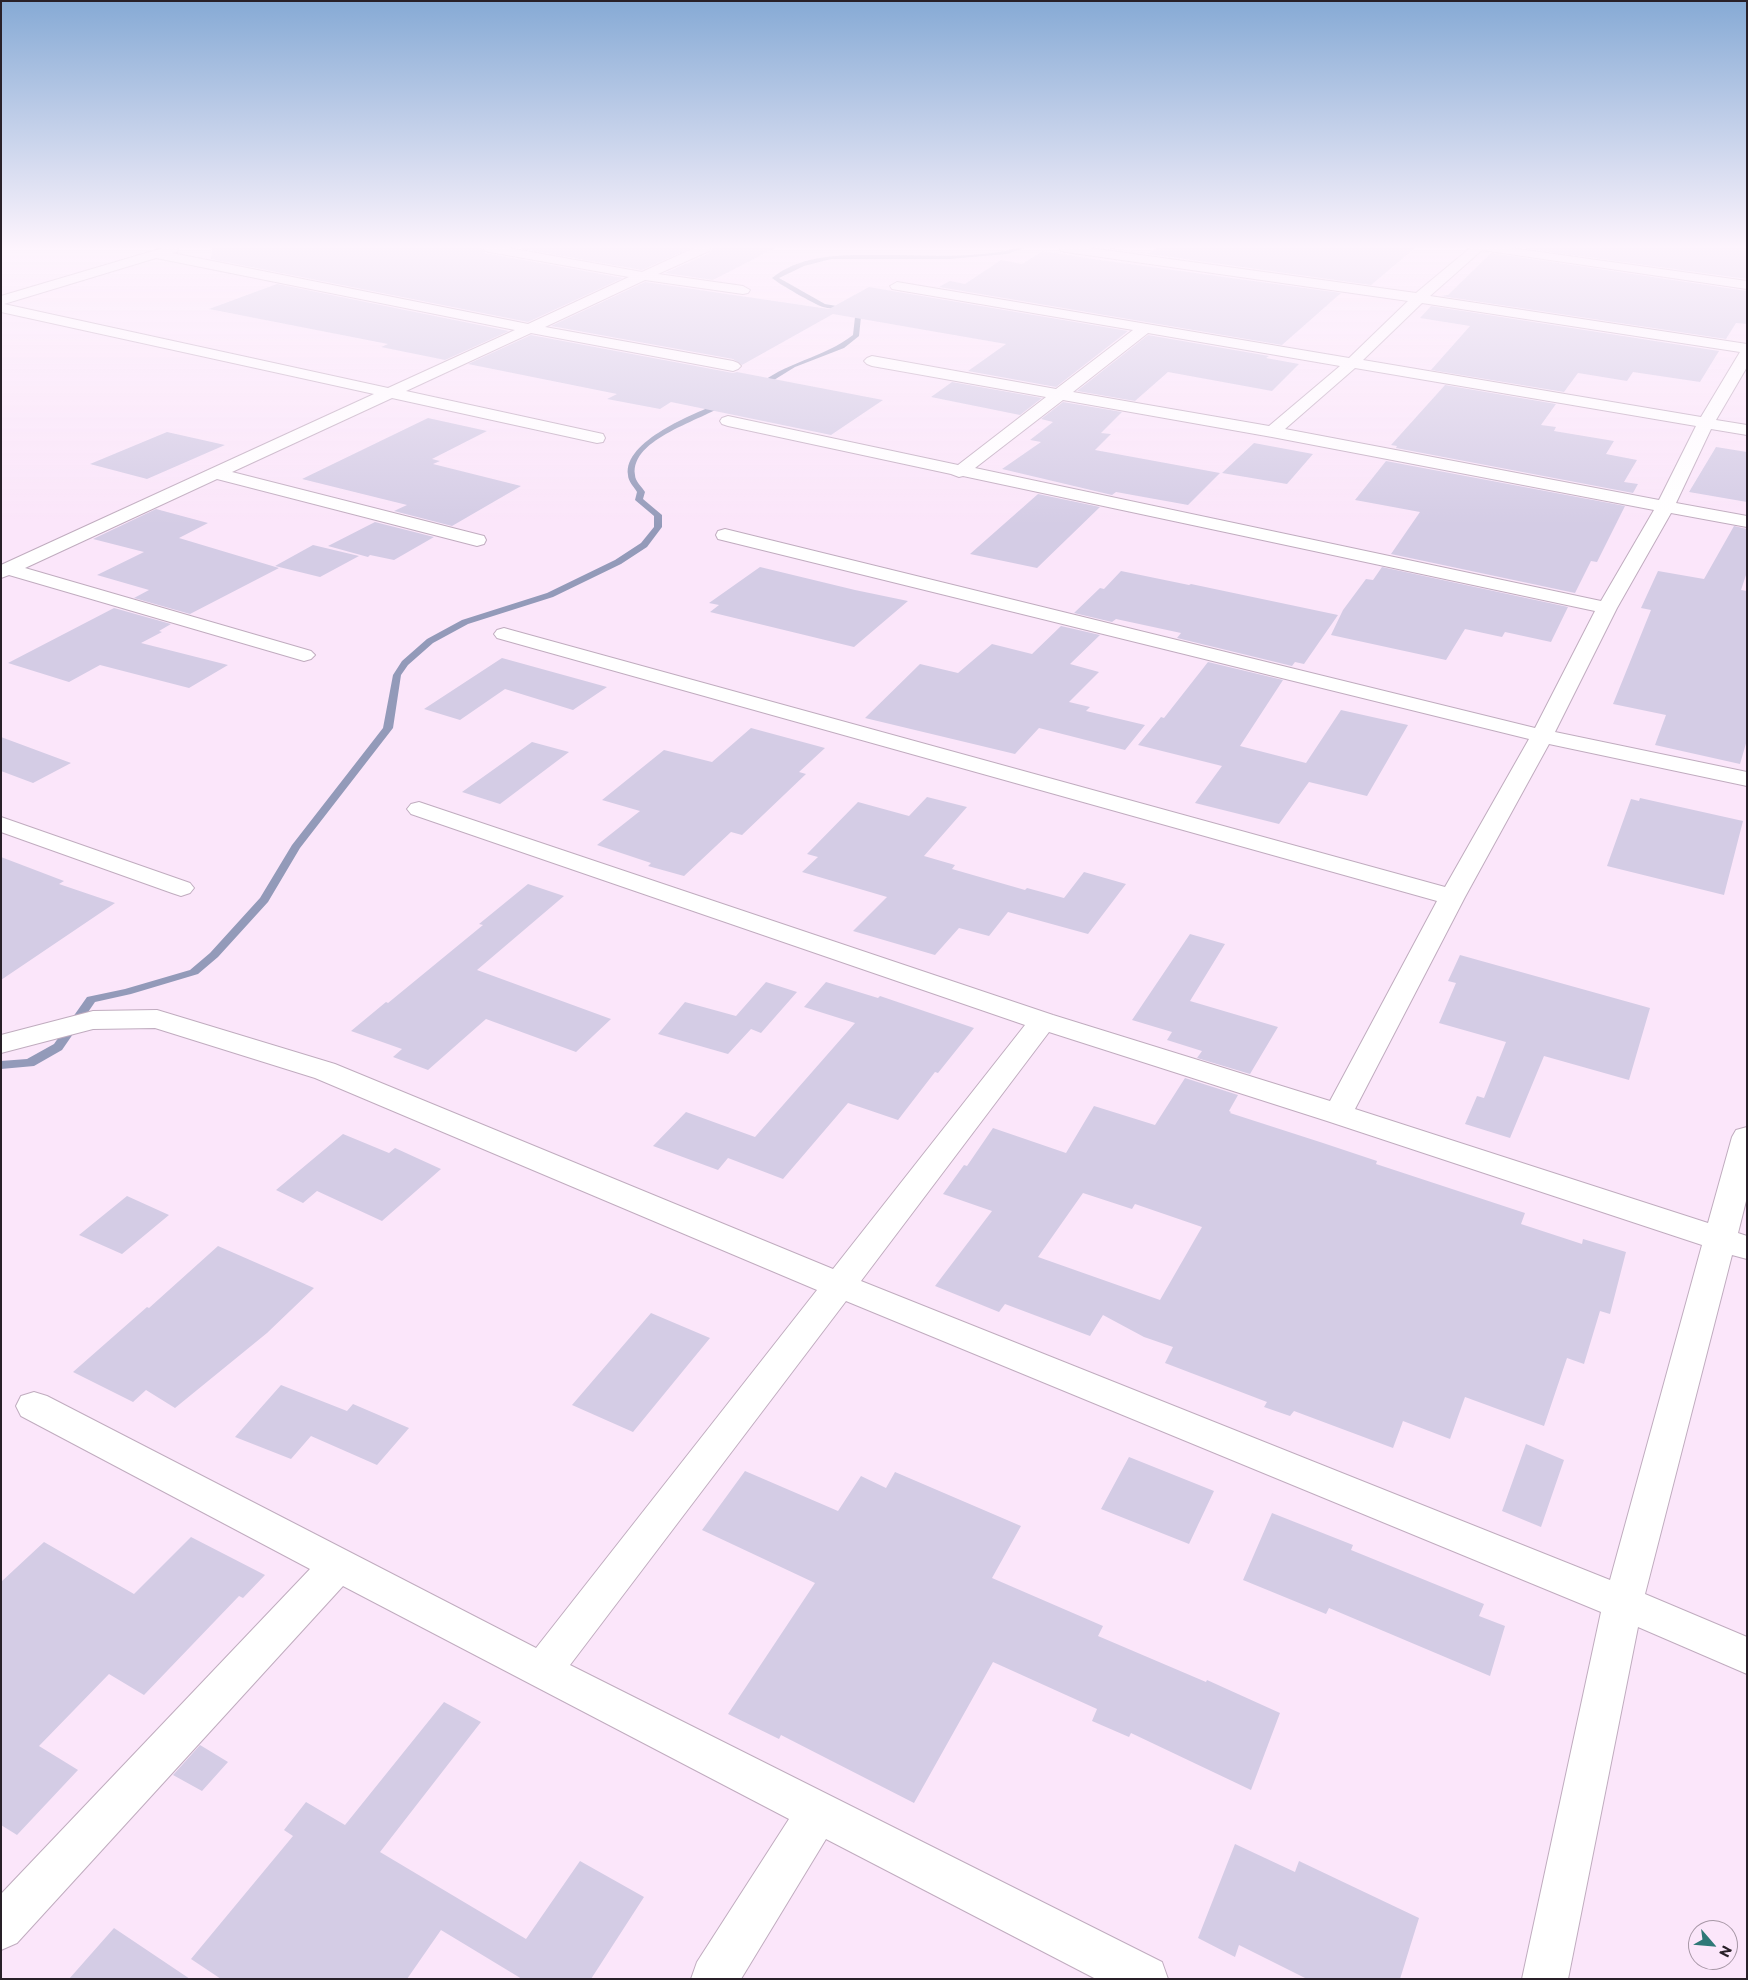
<!DOCTYPE html>
<html>
<head>
<meta charset="utf-8">
<style>
	body { margin:0 }
	#map { position:relative; width:1748px; height:1980px; overflow:hidden; background:#fbe6fa; font-family:Commissioner,sans-serif }
	canvas { display:block }
	.frame { position:absolute; inset:0; border:2px solid #282028; pointer-events:none }
	.north { position:absolute; left:1688px; top:1920px; width:50px; height:50px; box-sizing:border-box; background:#fbe6fa; border:1px solid #a797a6; border-radius:50%; rotate:117deg; font-size:14px; font-weight:700; line-height:20px; text-align:center; color:#282028 }
	.north::after { content:''; display:block; margin:auto; width:18px; height:22px; background:#2e7877; clip-path:polygon(50% 0,100% 100%,50% 72%,0 100%) }
</style>
</head>
<body>
<div id="map">
<canvas width="1748" height="1980"></canvas>
<div class="frame"></div>
<div class="north">N</div>
</div>
<script>
const ctx = document.querySelector('canvas').getContext('2d');
ctx.lineJoin = 'round';
function paint(path, color) { ctx.fillStyle = color; ctx.fill(path, 'evenodd'); }
function strokePath(path, color, width, dash) { ctx.strokeStyle = color; ctx.lineWidth = width; ctx.lineCap = dash ? 'butt' : 'round'; ctx.setLineDash(dash || []); ctx.stroke(path); }
const stream = new Path2D(`
	M1017,248H1024L1007,254L949,259H831L804,266L779,278L825,304L854,309L861,317L859,336L844,348L795,367L761,388L756,387C784,362 824,358 853,335L855,317C847,308 835,310 823,307C814,304 779,284 772,278C803,253 845,255 883,255C924,255 977,259 1017,248Z
	M720,403L725,404C704,420 630,438 635,475C635,481 642,487 645,492L643,499L662,515V527L647,547L621,564L553,597L468,624L433,643L408,665L401,675L393,728L300,848L268,902L218,957L198,974L131,994L95,1002L62,1050L34,1066L1,1069V1061L27,1059L54,1044L87,997L125,989L190,970L210,953L260,898L292,845L383,728L393,675L402,661L427,639L462,620L547,593L615,560L641,543L654,527V516L635,500L637,492C634,487 628,481 628,475C623,441 695,413 720,403Z`);
const building = new Path2D(`
	M212,248H482L485,253L623,278L528,322L211,259Z
	M517,248H691L642,270Z
	M1107,248L1149,253L1156,248H1415L1371,285Z
	M1521,248H1747V279Z
	M712,249V248H775L713,280L665,273L710,253Z
	M1043,251L1093,259L1341,293L1282,345L939,287L950,281L965,284L1001,260L1022,264Z
	M1491,253L1747,291V324L1736,323L1726,339L1441,296L1448,295Z
	M645,282L829,309L869,287L1128,331L1056,387L968,371L1006,344L833,314L742,365L733,359L551,326Z
	M277,284L509,331L445,360L381,347L388,344L209,309Z
	M1431,306L1719,351L1700,382L1633,372L1627,381L1578,373L1564,392L1431,370L1470,326L1420,318Z
	M531,335L733,373L737,372L883,400L831,435L671,402L660,409L607,399L617,394L468,364Z
	M1148,335L1269,356L1266,358L1299,364L1272,391L1168,372L1135,401L1077,391Z
	M952,382L1042,398L1020,415L931,397Z
	M1445,385L1556,404L1541,425L1556,427L1554,431L1614,441L1606,454L1637,460L1624,482L1638,484L1633,493L1396,448L1397,446L1391,445Z
	M1063,402L1122,412L1101,433L1111,434L1095,450L1220,473L1188,505L1116,492L1112,495L1002,469L1041,442L1030,440L1053,422L1041,419Z
	M428,418L487,431L432,459L440,461L433,464L521,486L452,526L394,511L407,505L302,479Z
	M167,432L225,445L147,479L90,464Z
	M1254,443L1313,454L1287,484L1222,473Z
	M1716,447L1747,452V502L1689,492Z
	M1386,461L1625,506L1597,562L1591,561L1575,593L1391,554L1420,512L1355,500Z
	M1038,494L1100,507L1037,568L970,554Z
	M156,509L208,523L179,538L279,568L190,614L134,598L149,590L97,575L144,552L93,539Z
	M375,522L434,537L394,560L370,555L368,557L328,546Z
	M1734,526L1747,529V572L1741,590L1747,591V740L1740,764L1655,745L1666,715L1613,704L1651,610L1641,608L1658,571L1704,579Z
	M313,545L359,556L320,577L275,566Z
	M760,567L855,590L908,601L854,647L710,612L719,605L709,603Z
	M1382,567L1568,607L1551,642L1505,632L1502,637L1465,629L1446,660L1331,635L1343,610L1366,579L1373,580Z
	M1121,571L1189,585L1191,584L1338,615L1304,664L1295,662L1292,666L1177,638L1181,633L1116,619L1112,622L1074,613L1100,588L1104,589Z
	M114,608L171,624L159,631L162,632L141,643L228,665L189,688L100,665L69,682L8,663Z
	M1061,626L1100,635L1070,664L1099,672L1069,702L1090,707L1086,711L1145,725L1125,750L1039,728L1015,754L865,718L920,664L958,673L992,644L1032,654Z
	M502,658L607,687L573,710L505,689L460,720L424,709Z
	M1208,662L1283,680L1240,746L1306,763L1341,710L1408,725L1367,796L1309,782L1279,824L1195,803L1222,766L1138,745L1161,717L1164,718Z
	M751,728L825,748L799,772L806,774L742,835L731,832L684,876L648,866L651,863L597,845L640,811L602,800L664,750L712,762Z
	M1,737L71,763L33,783L1,771Z
	M532,742L569,752L500,804L462,792Z
	M927,797L967,807L924,856L955,865L952,869L1025,890L1027,888L1064,898L1084,872L1126,884L1088,934L1008,912L989,936L959,928L935,955L853,931L887,897L802,872L818,857L807,854L858,802L909,816Z
	M1640,798L1743,821L1724,895L1607,866L1631,799L1639,801Z
	M1,857L64,881L59,884L115,903L1,980Z
	M528,884L564,896L477,970L611,1019L576,1052L486,1019L428,1070L393,1057L402,1049L351,1031L386,1002L388,1003L483,925L479,924Z
	M1190,934L1225,944L1190,1001L1278,1027L1250,1074L1197,1058L1202,1051L1167,1040L1172,1032L1132,1020Z
	M1460,955L1650,1008L1629,1080L1544,1056L1510,1138L1465,1124L1477,1096L1484,1098L1506,1042L1439,1023L1456,983L1448,981Z
	M766,982L797,992L761,1033L751,1029L728,1054L658,1034L685,1002L736,1016Z
	M826,982L878,998L880,996L974,1028L938,1073L935,1072L898,1120L848,1103L783,1179L728,1158L718,1170L653,1146L686,1112L755,1137L855,1023L804,1007Z
	M1185,1078L1238,1095L1229,1111L1231,1112L1230,1113L1323,1143L1377,1161L1376,1164L1525,1213L1521,1224L1582,1244L1583,1239L1626,1252L1610,1314L1600,1311L1584,1364L1567,1358L1544,1426L1465,1397L1450,1439L1403,1421L1393,1448L1294,1411L1290,1416L1264,1407L1267,1402L1165,1363L1173,1347L1144,1337L1103,1315L1090,1336L1005,1304L999,1312L935,1286L992,1211L943,1194L964,1165L967,1166L993,1128L1066,1153L1094,1106L1155,1125ZM1083,1193L1132,1209L1135,1204L1202,1227L1160,1300L1038,1257Z
	M343,1134L389,1153L395,1148L441,1169L382,1221L317,1191L303,1203L276,1190Z
	M127,1196L169,1215L122,1254L79,1235Z
	M218,1246L314,1288L267,1333L175,1408L146,1390L133,1402L73,1372L147,1307L149,1308Z
	M651,1313L710,1338L633,1432L572,1405Z
	M281,1385L347,1411L353,1404L409,1428L377,1465L311,1436L291,1459L235,1437Z
	M1526,1444L1564,1460L1541,1527L1502,1511Z
	M1129,1457L1214,1491L1189,1544L1101,1509Z
	M745,1471L838,1511L861,1476L886,1488L895,1472L1021,1526L992,1578L1103,1626L1098,1636L1206,1682L1207,1680L1280,1713L1251,1790L1131,1733L1129,1737L1092,1721L1097,1709L993,1662L914,1803L781,1735L779,1739L728,1714L815,1583L702,1530Z
	M1272,1513L1353,1545L1351,1550L1484,1604L1479,1616L1505,1626L1490,1676L1329,1608L1326,1614L1243,1580Z
	M191,1537L265,1575L243,1598L239,1596L144,1695L109,1674L39,1746L78,1770L17,1835L1,1825V1582L44,1542L134,1594Z
	M444,1702L481,1722L380,1852L526,1939L580,1861L644,1897L591,1979H522L441,1930L407,1979H221L191,1959L293,1836L284,1830L306,1802L345,1825Z
	M200,1745L228,1762L202,1791L173,1775Z
	M1235,1844L1295,1872L1299,1861L1419,1918L1400,1979H1307L1239,1945L1235,1957L1198,1938Z
	M114,1928L190,1979H69Z`);
const minor = new Path2D(`
	M163,248H178L177,252L172,253L528,324L629,277L490,252L485,251L484,248H509L642,272L694,248H710L709,251L658,274L743,286L750,290L748,293L743,294L645,280L545,327L733,361L738,363L741,366L738,369L733,371L531,333L406,391L603,434L605,438L603,442L597,443L392,398L232,472L484,536L486,540L484,544L477,546L217,479L25,568L311,651L315,655L311,659L304,661L9,575L1,578V565L374,394L1,312V296ZM156,258L515,330L388,388L4,304Z
	M1060,248H1090L1416,293L1470,248H1511L1747,281V289L1482,250L1430,296L1747,344V367L1716,420L1747,425V435L1711,429L1676,503L1747,516V527L1671,513L1617,608L1555,732L1747,772V786L1549,744L1465,897L1355,1109L1708,1223L1732,1137L1736,1130L1747,1127V1197L1738,1233L1747,1236V1259L1732,1255L1645,1594L1747,1637V1674L1638,1627L1568,1979H1522L1601,1612L846,1301L570,1665L1162,1962L1168,1979H1096L826,1839L741,1979H691L697,1962L789,1819L343,1586L17,1943L1,1950V1894L310,1569L21,1416L16,1406L21,1396L34,1392L47,1396L536,1648L817,1290L315,1078L155,1028L93,1029L1,1053V1035L93,1011L157,1010L167,1013L335,1064L833,1269L1025,1025L411,814L407,809L411,804L419,802L1053,1015L1330,1101L1437,901L497,638L494,634L497,630L504,628L511,630L1445,887L1529,739L718,539L716,535L718,531L725,529L1535,728L1595,611L963,476L959,477L951,474L728,426L722,424L720,421L722,418L728,416L958,465L1046,397L872,366L867,364L864,361L867,358L872,356L1056,389L1133,330L892,289L890,286L897,282L1349,358L1408,301L1066,252L1061,251ZM1422,303L1740,352L1701,417L1363,360ZM1148,333L1340,366L1269,426L1073,392ZM1355,368L1696,426L1659,500L1285,429ZM1063,400L1272,437L1654,510L1601,601L975,468ZM1049,1032L1327,1121L1702,1245L1610,1580L861,1281Z
	M1,817L190,883L194,888L190,893L181,896L172,893L1,832Z`);
paint(stream, '#939ab9');
paint(building, '#d4cce5');
strokePath(minor, '#c0acbf', 2);
paint(minor, '#fff');
const sky = ctx.createLinearGradient(0, 0, 0, 525);
sky.addColorStop(0, '#86aad5');
sky.addColorStop(0.47, '#fdf4fd');
sky.addColorStop(1, '#fdf4fd00');
ctx.fillStyle = sky;
ctx.fillRect(0, 0, 1748, 525);
</script>
</body>
</html>
